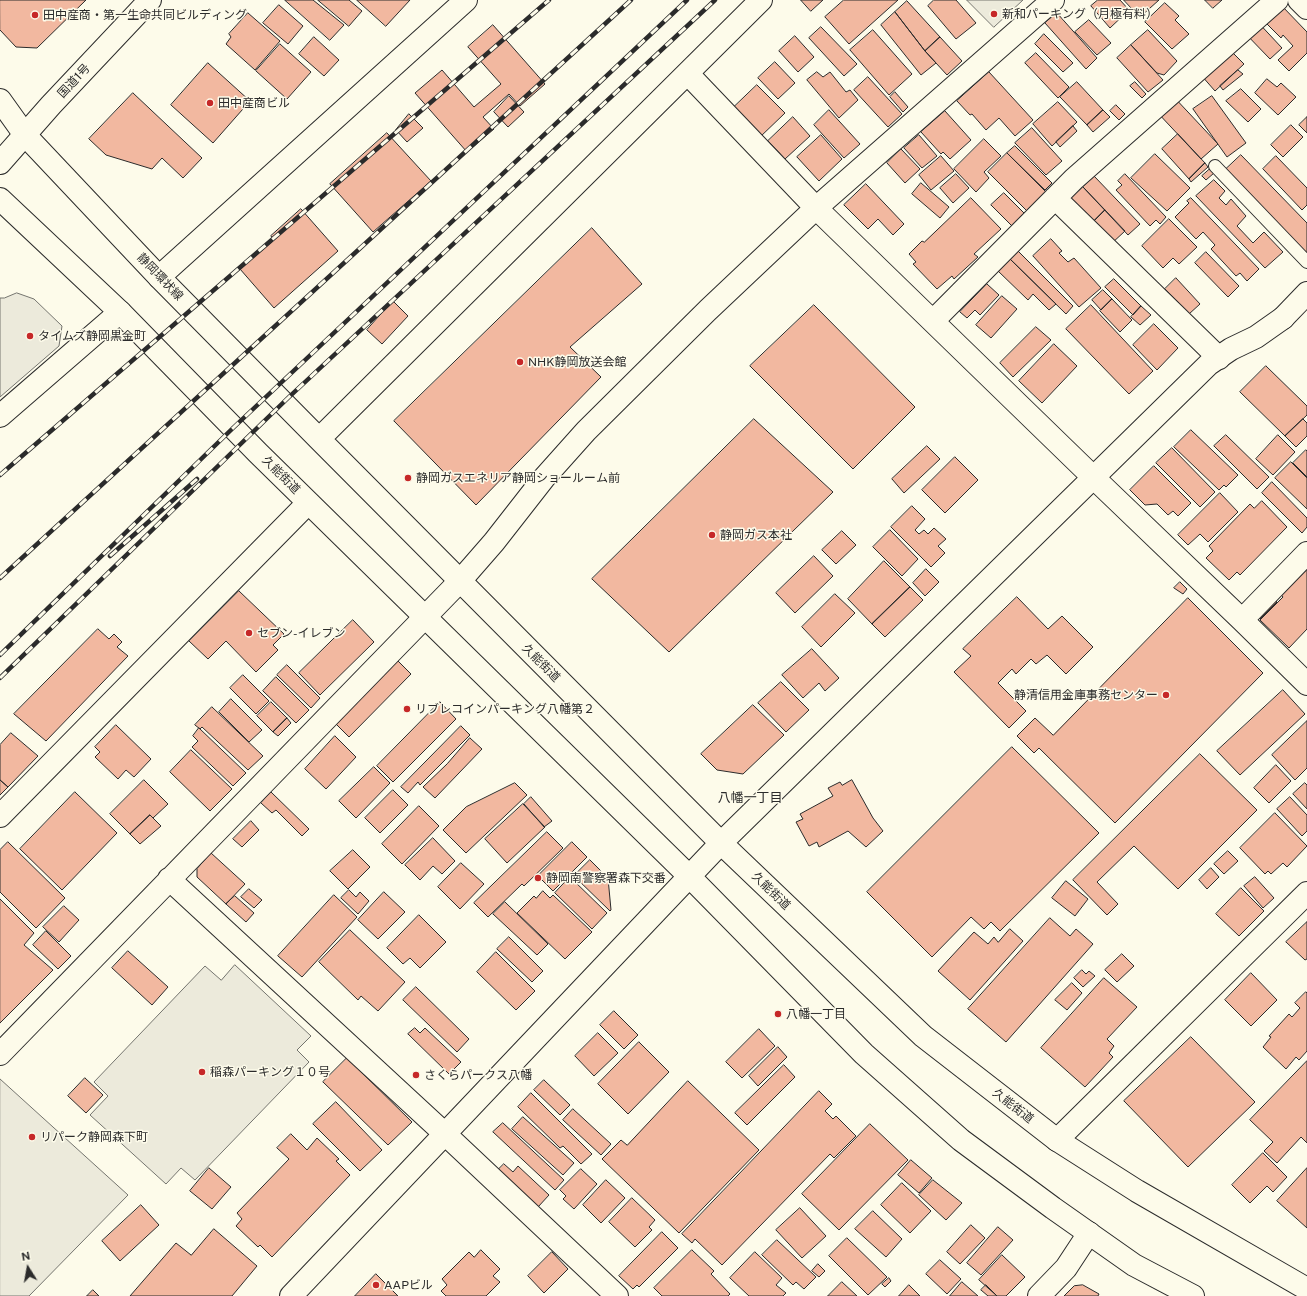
<!DOCTYPE html>
<html>
<head>
<meta charset="utf-8">
<style>
	body { margin:0 }
	#map { position:relative; width:1307px; height:1296px; overflow:hidden; background:#fdfbea; font-family:"Public Sans",sans-serif }
	canvas { display:block }
	.north { position:absolute; left:8px; top:1248px; width:40px; height:40px; -webkit-text-stroke:3px #fdfbea; paint-order:stroke; rotate:349deg; font-size:11px; font-weight:700; line-height:16px; text-align:center; color:#2b2b2b }
	.north::after { content:''; display:block; margin:auto; width:14px; height:18px; background:#2b2b2b; clip-path:polygon(50% 0,100% 100%,50% 72%,0 100%) }
</style>
</head>
<body>
<div id="map">
<canvas width="1307" height="1296"></canvas>
<div class="north">N</div>
</div>
<script>
const ctx = document.querySelector('canvas').getContext('2d');
ctx.lineJoin = 'round';
function paint(path, color) { ctx.fillStyle = color; ctx.fill(path, 'evenodd'); }
function strokePath(path, color, width, dash) { ctx.strokeStyle = color; ctx.lineWidth = width; ctx.lineCap = dash ? 'butt' : 'round'; ctx.setLineDash(dash || []); ctx.stroke(path); }
function label(font, color, halo, rows, align = 'center') {
  ctx.font = font + ' "Public Sans","Noto Sans JP",sans-serif'; ctx.lineWidth = 3; ctx.setLineDash([]); ctx.textBaseline = 'middle'; ctx.strokeStyle = halo; ctx.fillStyle = color; for (const [text, x, y, turn = 0] of rows) {
    ctx.save(); ctx.translate(x, y); ctx.rotate((+turn || 0) * Math.PI / 180); ctx.textAlign = isNaN(turn) ? turn : align; if (halo) ctx.strokeText(text, 0, 0); ctx.fillText(text, 0, 0); ctx.restore();
  }
}
const parking = new Path2D(`
	M967,0H1023L994,27Z
	M17,293L34,299L62,326L59,346L0,397V298H4Z
	M235,965L311,1036L297,1050L309,1062L195,1180L181,1168L166,1184L90,1115L108,1096L94,1082L205,966L221,980Z
	M0,1079L128,1195L29,1296H0Z`);
const building = new Path2D(`
	M0,0H86L37,48L16,47L0,30Z
	M285,0H313L344,25L330,40Z
	M318,0H349L362,11L349,26Z
	M357,0H410L386,26Z
	M801,0H823L811,11Z
	M844,0H898L849,44L825,17Z
	M934,0H956L976,23L956,39L928,6Z
	M1098,0H1120L1129,10L1110,28L1091,6Z
	M1124,0H1159L1140,17Z
	M1205,0H1222L1213,8Z
	M907,1L940,37L925,51L895,12Z
	M1165,3L1179,16L1175,20L1189,34L1172,49L1145,22Z
	M279,5L303,26L288,44L263,23Z
	M1281,5L1307,32V53L1289,71L1278,60L1293,46L1283,35L1281,38L1264,21Z
	M895,12L925,51L936,63L921,75L881,25Z
	M248,13L280,41L255,70L226,44L231,37L229,34Z
	M1057,13L1097,58L1086,69L1045,23Z
	M1254,18L1282,48L1270,59L1242,30Z
	M1089,20L1111,43L1097,55L1075,32Z
	M493,25L545,84L520,106L509,94L483,117L494,129L467,152L415,93L442,70L474,107L501,84L468,47Z
	M821,27L857,64L844,76L809,38Z
	M873,30L912,74L889,95L850,50Z
	M1148,30L1177,61L1164,75L1157,73L1131,45Z
	M1044,34L1073,63L1063,72L1035,44Z
	M795,36L814,57L798,72L779,51Z
	M314,37L339,60L324,76L299,54Z
	M940,37L962,61L947,75L925,51Z
	M280,44L311,72L287,99L256,71Z
	M1131,45L1163,80L1148,92L1117,58Z
	M1229,49L1244,64L1215,91L1201,75Z
	M1036,53L1069,87L1058,98L1025,63Z
	M775,62L795,83L778,99L758,78Z
	M208,63L250,101L213,143L171,105Z
	M1238,70L1243,74L1223,90L1220,86Z
	M817,72L823,77L830,72L846,92L850,90L858,100L839,118L807,80Z
	M989,72L1033,120L1015,136L999,118L986,130L972,114L970,115L957,101Z
	M868,77L902,114L888,127L854,90Z
	M1267,79L1277,87L1281,83L1296,97L1278,115L1255,93Z
	M1077,82L1103,110L1087,125L1060,97Z
	M1135,82L1146,94L1142,98L1130,86Z
	M757,85L785,113L759,138L732,109Z
	M1241,89L1261,109L1248,122L1226,101Z
	M895,92L908,107L903,112L890,97Z
	M133,93L202,158L183,178L162,158L152,169L106,155L89,139Z
	M1172,95L1218,144L1201,159L1156,111Z
	M509,96L524,112L508,127L494,112Z
	M1212,96L1246,143L1227,157L1193,109Z
	M1058,102L1077,122L1052,146L1033,124Z
	M1116,105L1125,114L1119,120L1110,111Z
	M829,110L860,144L844,158L814,125Z
	M1103,110L1110,117L1093,132L1087,125Z
	M945,111L971,140L950,159L943,152L941,154L921,132Z
	M409,114L423,128L407,142L396,130Z
	M793,117L810,136L785,159L768,141Z
	M1307,117V133L1299,125Z
	M1291,125L1303,137L1283,157L1271,145Z
	M1073,126L1077,131L1060,147L1056,142Z
	M1032,128L1062,161L1046,175L1015,143Z
	M387,133L431,181L373,232L330,184Z
	M1178,134L1205,163L1189,179L1162,149Z
	M821,135L842,159L819,181L797,157Z
	M919,135L937,156L922,168L904,148Z
	M984,139L1001,156L984,172L989,178L976,192L954,169Z
	M1015,146L1052,183L1045,190L1007,153Z
	M901,149L920,169L905,183L887,163Z
	M1007,153L1047,193L1027,211L988,172Z
	M1155,154L1190,188L1167,211L1131,178Z
	M1241,155L1307,223V254L1225,170Z
	M941,156L954,171L931,190L919,175Z
	M1276,156L1307,188V205L1302,210L1263,169Z
	M1205,163L1208,167L1191,182L1189,179Z
	M1210,169L1214,173L1206,180L1202,176Z
	M956,174L969,188L953,203L940,188Z
	M1125,174L1166,217L1160,224L1156,220L1150,226L1116,190L1122,185L1118,181Z
	M1094,176L1140,224L1128,235L1083,187Z
	M1214,180L1225,191L1219,198L1226,205L1231,199L1246,216L1237,226L1253,243L1264,232L1283,252L1265,268L1196,196Z
	M921,183L949,207L940,218L912,194Z
	M866,184L904,224L893,235L878,219L868,229L844,205Z
	M1083,187L1105,210L1091,224L1069,200Z
	M1004,193L1025,214L1012,226L991,205Z
	M971,198L1001,229L974,254L978,257L954,279L952,276L937,289L913,264L916,262L909,254L922,241L924,242Z
	M1191,198L1259,269L1247,281L1240,273L1236,276L1211,249L1215,245L1203,232L1196,239L1175,217L1189,203L1187,201Z
	M301,209L338,251L274,308L240,269L274,240L271,236Z
	M1105,210L1125,231L1111,244L1091,224Z
	M1169,219L1197,247L1179,264L1173,258L1163,268L1142,246Z
	M592,228L642,284L570,347L601,377L476,505L394,421Z
	M1051,239L1062,251L1059,253L1068,262L1074,258L1101,288L1079,307L1033,256Z
	M1017,250L1073,306L1066,314L1009,258Z
	M1206,252L1239,286L1228,297L1195,263Z
	M1009,258L1056,304L1049,310L1033,294L1028,300L997,270Z
	M1176,278L1200,304L1189,314L1165,289Z
	M1114,279L1141,306L1133,315L1105,287Z
	M987,284L999,295L980,315L975,310L967,318L960,312Z
	M1103,290L1112,299L1101,310L1092,300Z
	M1002,296L1017,309L991,338L976,325Z
	M1112,299L1132,320L1120,332L1100,311Z
	M393,301L408,316L382,344L367,330Z
	M814,305L915,407L853,469L750,366Z
	M1091,305L1153,371L1129,394L1066,329Z
	M1141,306L1151,315L1140,325L1131,317Z
	M1154,324L1178,348L1157,370L1133,345Z
	M1036,327L1051,340L1013,377L1000,363Z
	M1054,344L1077,366L1042,403L1019,381Z
	M1266,366L1307,406V415L1285,436L1240,392Z
	M754,419L833,492L669,652L592,579Z
	M1303,419L1307,423V436L1296,447L1285,436Z
	M1191,430L1238,475L1226,487L1224,485L1219,490L1174,447Z
	M1226,435L1269,477L1257,489L1214,446Z
	M1278,435L1295,452L1273,475L1256,459Z
	M927,446L940,459L904,493L892,479Z
	M1172,448L1215,492L1200,507L1156,463Z
	M1306,450L1307,451V477L1293,463Z
	M955,457L978,480L945,513L922,490Z
	M1291,462L1307,478V509L1275,478Z
	M1154,466L1191,503L1178,516L1173,511L1168,515L1157,504L1145,505L1130,490Z
	M1272,482L1307,518V527L1302,533L1262,493Z
	M1220,493L1238,512L1208,542L1200,534L1188,545L1178,535Z
	M1262,501L1287,527L1240,575L1237,572L1229,580L1206,558L1213,551L1209,546L1250,504L1254,508Z
	M912,506L925,519L915,530L919,534L924,530L928,534L934,528L946,539L938,546L945,553L931,567L891,527Z
	M890,530L918,559L902,576L873,547Z
	M842,531L856,545L836,564L822,550Z
	M814,556L833,576L795,613L776,593Z
	M884,561L910,587L872,624L848,599Z
	M1303,565L1307,569V629L1289,648L1260,620L1283,597L1278,591Z
	M926,569L939,582L925,596L913,583Z
	M1180,582L1187,589L1183,594L1174,588Z
	M910,587L923,600L885,637L872,624Z
	M239,591L284,634L273,645L278,650L256,672L226,641L208,659L189,641Z
	M835,594L855,613L821,647L802,627Z
	M1271,596L1277,602L1260,619L1254,613Z
	M1017,597L1048,629L1062,616L1093,647L1066,674L1047,655L1036,664L1031,659L1016,674L1012,669L998,683L1026,711L1009,728L954,672L971,656L963,649Z
	M1188,598L1263,673L1115,823L1039,748L1034,753L1017,736L1035,718L1053,735Z
	M353,620L374,642L320,695L299,673Z
	M98,629L109,639L114,634L122,642L117,647L128,656L46,741L14,714Z
	M812,649L839,678L825,691L819,683L803,698L782,675Z
	M397,660L411,674L349,737L336,724Z
	M287,665L320,698L311,708L277,675Z
	M243,675L269,701L256,714L230,688Z
	M276,677L309,710L296,723L263,691Z
	M781,682L809,710L786,732L758,703Z
	M1283,690L1305,714L1240,775L1217,751Z
	M231,699L262,730L249,742L219,712Z
	M271,702L287,718L273,732L257,716Z
	M440,702L456,719L393,782L377,766Z
	M753,705L784,735L743,774L717,770L701,754Z
	M212,707L263,756L248,770L202,727L200,729L195,725Z
	M287,718L291,723L278,736L273,732Z
	M1307,721V768L1295,780L1272,755Z
	M116,725L151,759L134,777L126,770L118,779L95,757L100,752L95,747Z
	M461,726L470,735L420,785L418,782L408,793L401,787Z
	M199,728L246,773L233,786L192,747L198,741L193,736Z
	M11,733L38,756L8,787L0,780V745Z
	M335,736L356,757L326,789L305,769Z
	M470,738L482,749L435,798L423,787L447,764Z
	M1012,747L1099,833L1000,931L991,922L984,929L971,917L932,957L867,892Z
	M191,750L232,789L210,811L170,772Z
	M1200,754L1257,810L1178,889L1134,846L1097,882L1118,904L1107,915L1073,880Z
	M1276,765L1291,781L1269,803L1254,788Z
	M374,767L390,783L356,818L339,801Z
	M0,780L8,787L0,795Z
	M144,780L168,804L153,818L150,815L130,834L110,814Z
	M852,780L873,818L883,831L866,847L848,831L819,847L817,842L809,846L796,822L803,819L800,814L833,796L828,788L840,782L842,785Z
	M515,783L527,795L466,853L443,830L466,807Z
	M1305,783L1307,785V809L1293,794Z
	M393,790L408,805L380,833L365,818Z
	M75,792L117,833L62,890L20,849Z
	M271,792L309,829L302,836L276,810L272,813L261,803Z
	M531,797L552,821L544,827L524,804Z
	M1290,797L1307,815V831L1302,836L1277,809Z
	M523,804L545,827L507,863L485,839Z
	M419,806L439,826L402,864L382,844Z
	M1275,813L1307,846L1287,867L1283,863L1271,874L1268,871L1265,874L1240,848Z
	M150,815L161,826L140,844L130,834Z
	M251,821L259,830L242,847L233,839Z
	M547,832L563,848L524,886L522,884L488,917L474,903Z
	M433,838L455,861L442,874L433,866L420,880L405,865Z
	M8,842L65,898L36,928L0,892V850Z
	M572,842L587,857L553,891L538,876Z
	M353,850L370,867L348,889L330,871Z
	M1228,851L1238,861L1224,874L1214,864Z
	M211,853L245,884L226,904L197,877V869Z
	M590,860L608,878L611,910L610,911L574,876Z
	M461,863L484,884L460,909L438,887Z
	M1211,868L1219,877L1207,889L1199,880Z
	M570,877L607,913L592,929L555,893Z
	M1255,877L1274,898L1263,908L1244,886Z
	M1066,881L1088,899L1075,916L1052,898Z
	M1241,888L1264,911L1239,936L1216,914Z
	M249,889L262,900L254,908L241,897Z
	M349,890L356,897L360,892L369,901L358,914L341,898Z
	M543,891L550,898L553,895L592,932L565,959L517,913L534,896L536,898Z
	M384,892L405,912L378,939L358,920Z
	M334,895L357,917L302,977L278,956Z
	M235,896L254,913L246,922L226,904Z
	M0,899L34,933L24,945L53,970L0,1023Z
	M505,902L548,944L537,955L493,914Z
	M64,906L79,920L59,942L43,927Z
	M419,915L446,942L420,968L410,958L403,964L387,948Z
	M1050,918L1070,936L1076,929L1093,944L1006,1042L968,1009Z
	M1307,922V959L1305,960L1286,942Z
	M1010,929L1023,941L970,1000L938,971L974,932L988,944L994,937L998,942Z
	M350,930L405,982L378,1011L361,996L358,1000L319,962Z
	M46,931L71,956L58,969L33,945Z
	M509,937L543,971L532,982L497,949Z
	M128,951L168,987L152,1005L112,968Z
	M496,952L535,991L516,1010L477,972Z
	M1122,954L1134,966L1117,982L1105,970Z
	M1082,970L1086,974L1089,971L1095,976L1083,987L1074,978Z
	M1251,973L1277,1000L1251,1026L1225,1000Z
	M1104,978L1137,1007L1107,1039L1114,1046L1109,1053L1113,1057L1085,1087L1041,1048Z
	M1072,983L1082,993L1067,1010L1055,1000Z
	M416,987L469,1039L457,1052L403,1000Z
	M1306,992L1307,993V1051L1299,1060L1296,1057L1286,1069L1263,1047L1271,1037L1269,1036L1289,1014L1292,1017L1300,1008L1295,1003Z
	M614,1011L638,1035L624,1049L600,1025Z
	M415,1028L420,1033L425,1028L461,1062L449,1074L408,1034Z
	M759,1029L775,1046L742,1078L726,1062Z
	M598,1033L618,1053L594,1076L575,1056Z
	M1191,1037L1255,1102L1188,1167L1124,1101Z
	M639,1042L669,1072L628,1114L598,1084Z
	M778,1047L787,1057L758,1086L749,1076Z
	M347,1058L412,1122L388,1145L323,1082Z
	M1307,1061V1143L1301,1137L1277,1163L1264,1151L1273,1142L1250,1120Z
	M784,1065L795,1077L747,1125L735,1113Z
	M85,1078L103,1095L86,1113L68,1096Z
	M544,1080L570,1105L560,1115L534,1090Z
	M688,1081L759,1150L679,1233L602,1159L621,1140L627,1145Z
	M819,1091L832,1104L825,1111L833,1119L836,1116L856,1136L834,1158L830,1154L722,1265L695,1239L692,1243L682,1234Z
	M531,1093L592,1154L581,1164L563,1146L560,1148L518,1107Z
	M336,1102L382,1150L360,1171L313,1124Z
	M573,1109L611,1144L601,1155L563,1120Z
	M523,1117L574,1163L563,1175L512,1129Z
	M503,1123L564,1180L555,1190L493,1132Z
	M870,1124L908,1160L839,1230L802,1194Z
	M291,1134L307,1150L317,1138L339,1159L336,1161L350,1175L272,1257L260,1245L258,1247L236,1226L242,1219L237,1213L289,1159L277,1148Z
	M1263,1153L1287,1177L1273,1192L1267,1186L1250,1203L1232,1185Z
	M911,1160L932,1178L919,1193L898,1175Z
	M504,1164L513,1172L518,1166L549,1195L538,1207L498,1170Z
	M209,1168L231,1187L212,1209L190,1191Z
	M1307,1168V1228L1277,1201Z
	M581,1169L597,1184L574,1209L563,1199L566,1196L560,1190Z
	M606,1180L625,1198L601,1223L583,1205Z
	M933,1180L962,1203L946,1220L919,1195Z
	M902,1183L931,1211L910,1233L881,1205Z
	M632,1198L655,1220L649,1227L652,1230L635,1247L609,1222Z
	M141,1205L159,1225L120,1261L102,1241Z
	M800,1208L826,1236L802,1258L776,1230Z
	M873,1211L902,1239L886,1257L855,1229Z
	M971,1225L985,1238L960,1264L947,1252Z
	M998,1227L1013,1240L981,1275L967,1263Z
	M214,1229L257,1266L232,1296H130L176,1243L191,1255Z
	M662,1232L678,1248L639,1287L637,1285L633,1289L619,1276Z
	M847,1238L887,1277L868,1295L829,1256Z
	M777,1240L816,1277L804,1289L796,1282L793,1285L762,1255Z
	M481,1250L500,1269L493,1276L500,1282L486,1296H446L441,1291L447,1285L442,1279L469,1252L474,1257Z
	M692,1250L714,1271L711,1274L730,1294L728,1296H662L654,1288Z
	M552,1252L568,1269L544,1293L528,1276Z
	M755,1252L782,1278L776,1285L786,1293L783,1296H749L730,1278Z
	M1002,1255L1025,1277L1006,1296H997L979,1280Z
	M940,1260L961,1279L947,1294L926,1274Z
	M818,1264L825,1271L819,1277L812,1271Z
	M376,1274L398,1296H355Z
	M889,1278L891,1281L885,1287L882,1284Z
	M842,1282L857,1296H828Z
	M962,1282L978,1296H950Z
	M909,1285L920,1296H899Z
	M986,1285L997,1296H988L981,1290Z
	M1083,1285L1099,1294L1098,1296H1064L1074,1286Z
	M93,1290L99,1296H87Z`);
const lane = new Path2D(`
	M1215,166L1307,262`);
const street = new Path2D(`
	M1299,0L1307,8
	M688,74L816,208L1094,478L1242,620L1307,684
	M1055,198L1219,358
	M159,277L466,0
	M1283,318L1307,293
	M933,321L1074,179L1277,0
	M0,416L120,312
	M1242,620L1307,553
	M0,816L308,503
	M169,879L445,1134L617,1296
	M0,1054L460,581L494,542L544,478L586,431L708,310L816,208L1053,0
	M1057,1140L1307,893
	M1039,1296L1066,1268L1089,1233`);
const secondary = new Path2D(`
	M0,100L25,135L159,277L319,439L721,843L923,1036L1057,1140L1137,1191L1307,1289
	M0,199L120,312L258,453L689,876L864,1054L961,1140L1053,1208L1134,1265L1193,1296
	M319,439L761,0
	M291,1296L721,843L1209,364L1231,349L1256,337L1283,318`);
const highway = new Path2D(`
	M0,163L51,105L150,0`);
const rail = new Path2D(`
	M0,475L549,0
	M110,556L197,479
	M0,578L631,0
	M0,655L233,428L687,0
	M0,678L289,397L715,0`);
const markers = [
	[994,14,4,"#c62828"],
	[35,15,4,"#c62828"],
	[210,103,4,"#c62828"],
	[30,336,4,"#c62828"],
	[520,362,4,"#c62828"],
	[408,478,4,"#c62828"],
	[712,535,4,"#c62828"],
	[249,633,4,"#c62828"],
	[1166,695,4,"#c62828"],
	[407,709,4,"#c62828"],
	[538,878,4,"#c62828"],
	[778,1014,4,"#c62828"],
	[202,1072,4,"#c62828"],
	[416,1075,4,"#c62828"],
	[32,1137,4,"#c62828"],
	[376,1285,4,"#c62828"]
];
const poiNames = [
	["新和パーキング（月極有料）",1002,14],
	["田中産商・第一生命共同ビルディング",43,15],
	["田中産商ビル",218,103],
	["タイムズ静岡黒金町",38,336],
	["NHK静岡放送会館",528,362],
	["静岡ガスエネリア静岡ショールーム前",416,478],
	["静岡ガス本社",720,535],
	["セブン-イレブン",257,633],
	["静清信用金庫事務センター",1158,695,"right"],
	["リブレコインパーキング八幡第２",415,709],
	["静岡南警察署森下交番",546,878],
	["八幡一丁目",786,1014],
	["稲森パーキング１０号",210,1072],
	["さくらパークス八幡",424,1075],
	["リパーク静岡森下町",40,1137],
	["AAPビル",384,1285]
];
const streetNames = [
	["国道1号",74,81,-47],
	["静岡環状線",160,277,46],
	["久能街道",281,475,45],
	["久能街道",541,663,45],
	["久能街道",771,891,44],
	["久能街道",1013,1106,38]
];
const neighbourhoodNames = [
	["八幡一丁目",750,798]
];
paint(parking, '#eceadb');
strokePath(parking, '#74746e', 1);
paint(building, '#f2b8a0');
strokePath(building, '#2b2b2b', 1);
strokePath(lane, '#2b2b2b', 14);
strokePath(street, '#2b2b2b', 24);
strokePath(secondary, '#2b2b2b', 24);
strokePath(highway, '#2b2b2b', 24);
strokePath(lane, '#fdfbea', 12);
strokePath(street, '#fdfbea', 22);
strokePath(secondary, '#fdfbea', 22);
strokePath(highway, '#fdfbea', 22);
strokePath(rail, '#2b2b2b', 4.5);
strokePath(rail, '#fdfbea', 3, [9]);
for (const [x, y, r, color] of markers) { const dot = new Path2D(); dot.arc(x, y, r, 0, 2 * Math.PI); ctx.fillStyle = color; ctx.fill(dot); strokePath(dot, '#fdfbea', 1.5); }
label('12px', '#2b2b2b', '#fdfbea', poiNames, 'left');
label('12px', '#2b2b2b', '#fdfbea', streetNames);
label('13px', '#2b2b2b', '#fdfbea', neighbourhoodNames);
</script>
</body>
</html>
